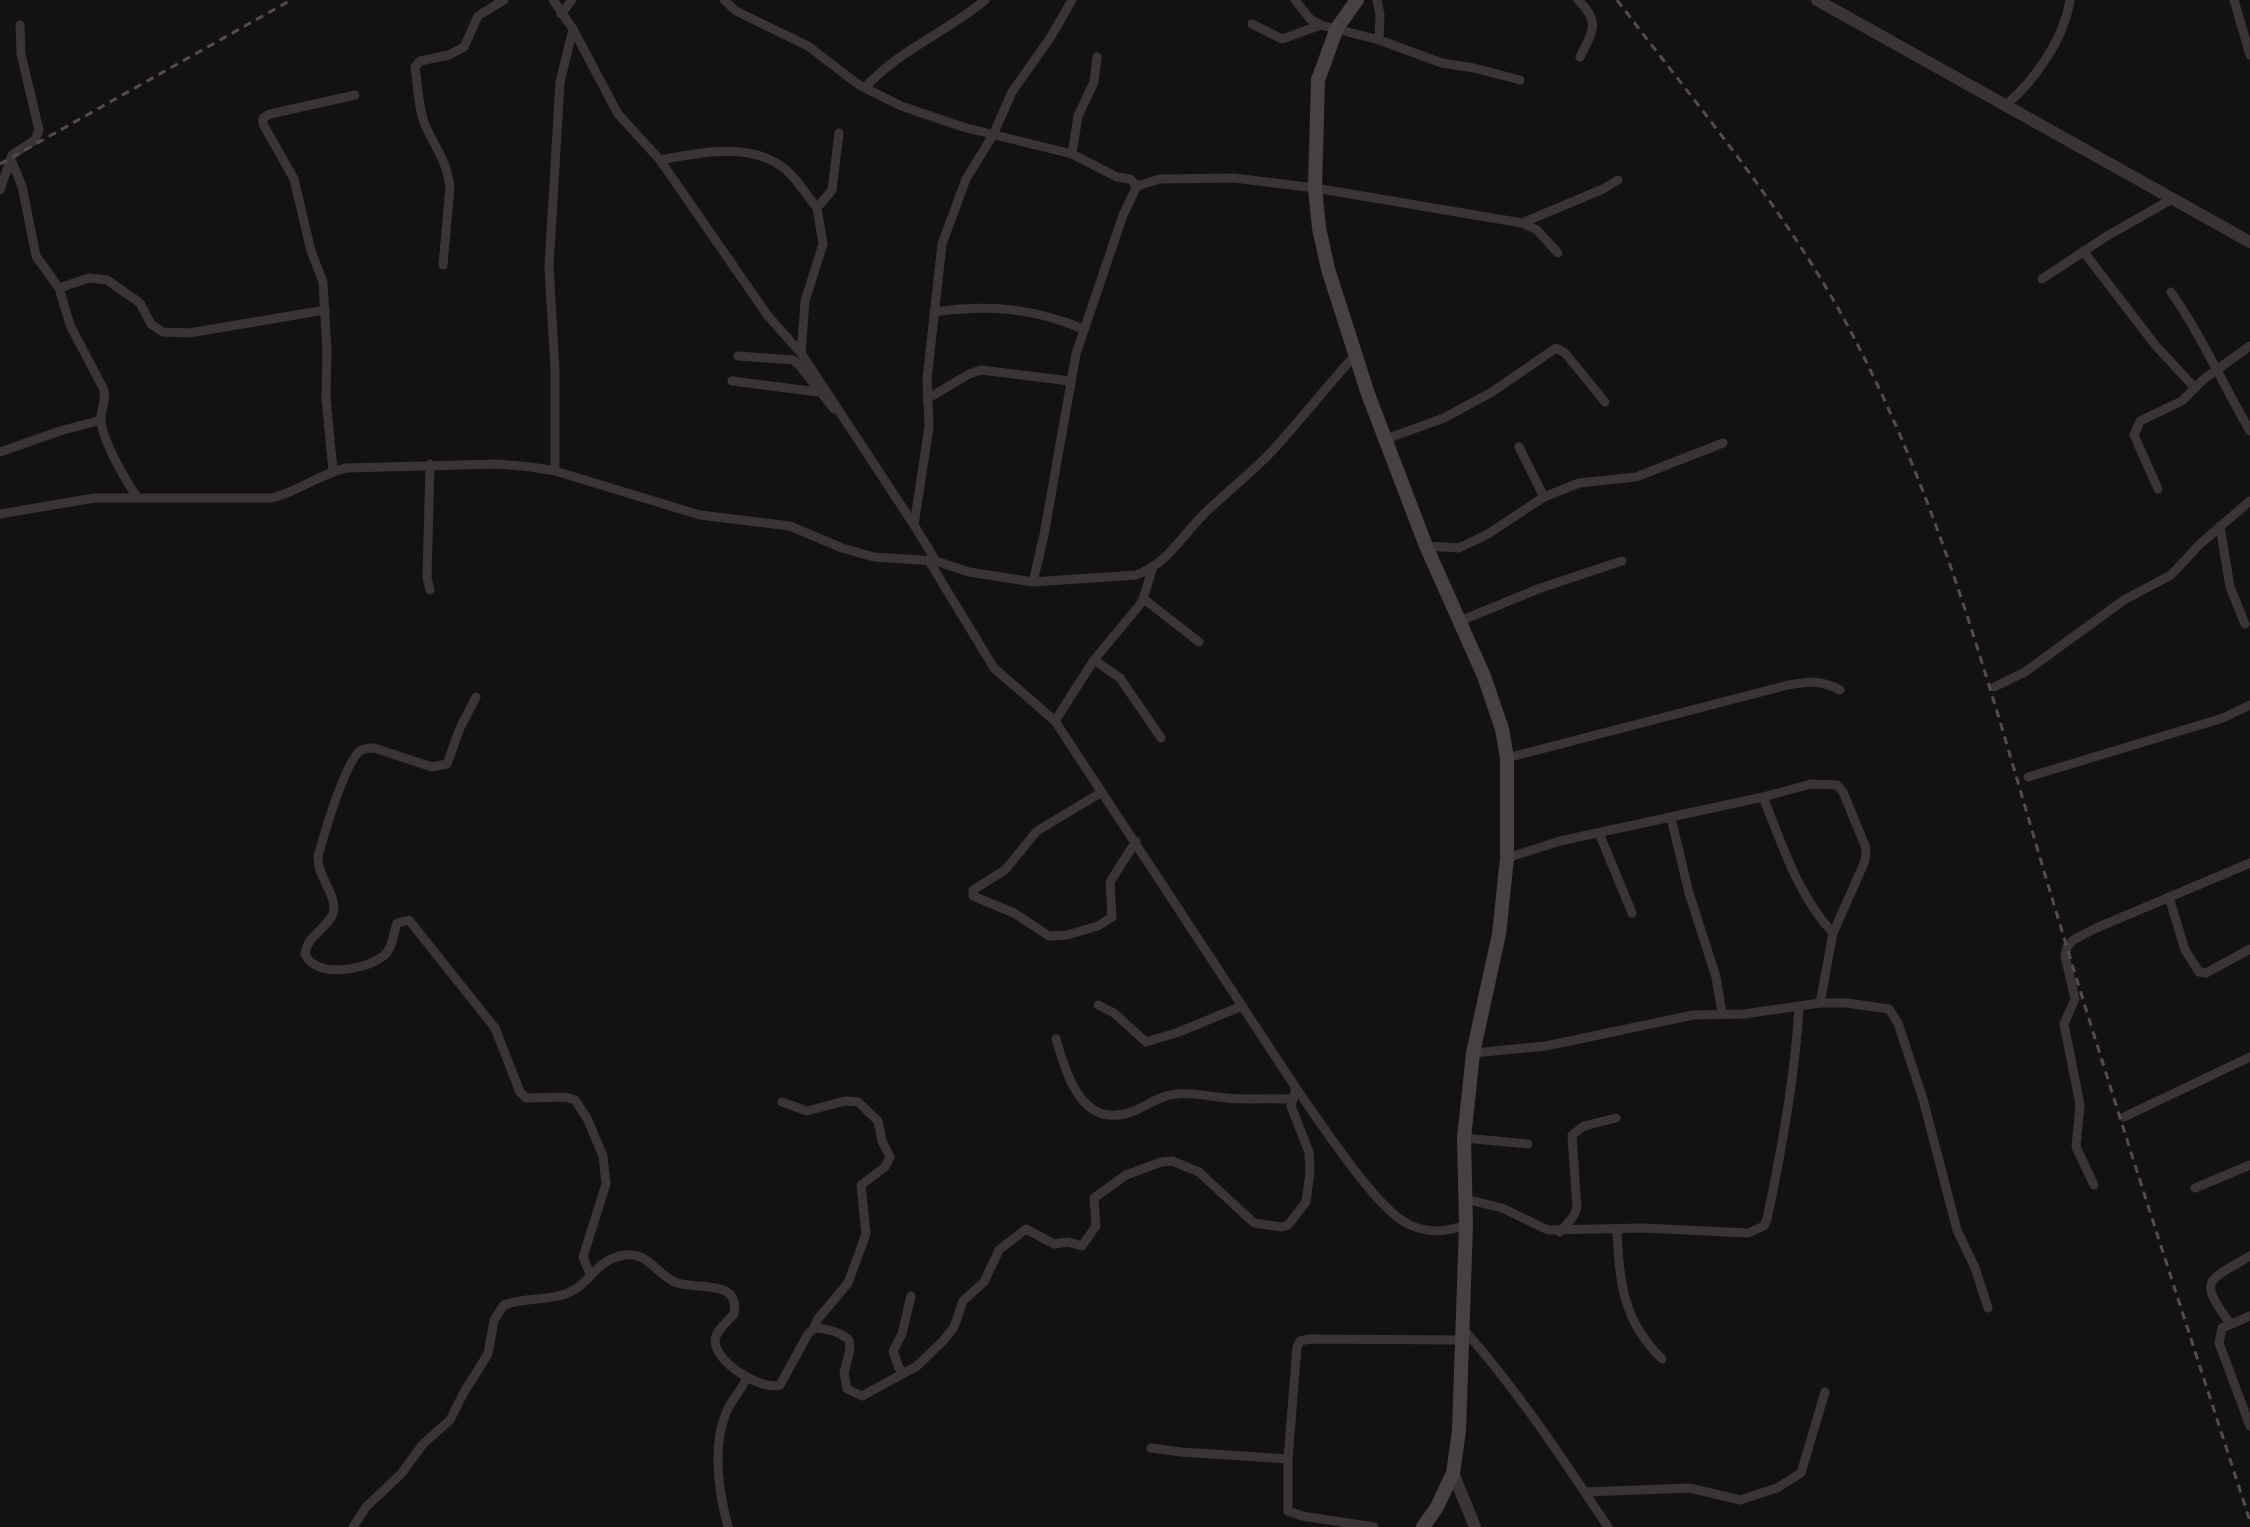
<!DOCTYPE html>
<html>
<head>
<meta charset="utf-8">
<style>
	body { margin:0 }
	canvas { display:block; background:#131211 }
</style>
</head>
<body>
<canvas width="2250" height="1527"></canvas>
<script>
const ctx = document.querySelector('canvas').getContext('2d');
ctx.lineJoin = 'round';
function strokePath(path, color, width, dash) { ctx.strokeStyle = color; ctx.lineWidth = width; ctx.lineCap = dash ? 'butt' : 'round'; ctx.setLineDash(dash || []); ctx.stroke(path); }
const minor = new Path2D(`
	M553,0L573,29L618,114L660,160L768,316L801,353L914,525L936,561
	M724,0L736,11L808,46L859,85L901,106L963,127L1072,154L1117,177L1130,179L1137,186
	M1295,0L1310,19L1321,25L1379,40L1442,63L1474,68L1520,80
	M1377,0L1380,15L1379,40
	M1578,0C1601,22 1593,31 1580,57
	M2234,0L2250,55
	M561,14L572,0
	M1252,24L1282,39L1321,25
	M865,88C897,51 947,32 985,0
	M2006,105C2035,80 2064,39 2070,0
	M1072,154L1078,116L1094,82L1097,57
	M660,160C698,153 746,142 781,166C795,175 806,195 817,208
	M12,162L22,186L36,256L59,288L70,325L103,388C108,399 100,409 101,420C102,440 126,482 138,498
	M0,190L12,155L35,140L39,130L21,54L20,25
	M1522,223L1537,230L1558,253
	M2083,251L2156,346L2194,387
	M443,265L450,187C446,159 437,151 426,127C418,109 418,86 415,67L420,61L449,55L464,47L478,16L504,0
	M2042,279L2107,236L2172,199
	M59,288L89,278L107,280L140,303L151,324L163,332L189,333L325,310
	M2171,292C2202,336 2223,385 2250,431
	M934,312C987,304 1034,308 1083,329
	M801,353L805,301L823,244L817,208L832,190L839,133
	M738,356L793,360L799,365L834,409
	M732,381L818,392
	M927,399L969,374L981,370L1070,381
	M1386,439L1444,418L1492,392L1556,348L1565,353L1605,402
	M1519,447L1544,497
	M0,452L60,431L101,420
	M333,471L326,398L327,350L323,282L311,251L294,179L263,124V118L270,114L355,95
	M555,471V370L549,267L560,82L573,29
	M2158,489L2134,435L2140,421L2182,401L2204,379L2250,346
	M0,514L94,498H272C299,491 320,474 346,468L498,464L531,467L555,471L700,515L790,526L842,548L874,557L936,561L969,572L1033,582L1136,575C1166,565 1182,536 1203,515C1226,492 1253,472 1274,449C1302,418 1328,385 1356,354
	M914,525L929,427L927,379L942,244L966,179L993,135L1012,92L1050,38L1072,0
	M2220,526L2230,587L2245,624
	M1426,546L1459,548L1488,534L1544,497L1579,483L1636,477L1723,443
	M929,561L994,668L1055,721L1296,1088C1318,1119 1376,1209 1408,1224C1429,1234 1445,1232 1466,1225
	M1033,582L1044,535L1076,354L1123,215L1137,186L1160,179L1234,178L1315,188L1522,223L1603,189L1618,180
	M430,590L427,578L430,464
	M1144,599L1199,642
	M1460,621L1538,589L1622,561
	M1094,660L1120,678L1161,738
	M1994,687L2025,672L2124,600L2171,575L2200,544L2250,501
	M476,697L460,728L447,764L432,767L374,748C369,748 364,748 360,751C345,763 324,835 318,856C317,877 335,891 334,911C328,929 307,935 305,954C316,979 364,970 382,957C393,950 393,934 397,923L409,920L495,1028L520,1092L526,1098L565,1097L575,1100L587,1118L603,1156L606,1184L583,1257L590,1274
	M1055,721L1094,660L1142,602L1152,570
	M1507,758L1788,685C1809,681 1821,680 1840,690
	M2028,777L2223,718L2250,705
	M1102,792L1037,831L1005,870L973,890V896L1014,913L1049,936L1067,935L1098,926L1112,917L1110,882L1136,841
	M1763,797C1782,844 1798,896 1833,933
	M1671,818L1689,893L1716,977L1722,1013
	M1599,833L1632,913
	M1507,858L1560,841L1763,797L1811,784L1837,785L1843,792L1866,848L1865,861L1833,933L1820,1003
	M2169,897L2185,950L2199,972L2206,973L2250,949
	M1098,1005L1114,1013L1146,1042L1179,1032L1242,1006
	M1056,1039C1067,1076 1082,1131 1134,1111C1148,1105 1161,1095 1177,1094C1192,1092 1211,1097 1227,1098C1248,1100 1270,1098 1291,1099
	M1473,1053L1546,1046L1693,1015L1744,1014L1820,1003H1847L1889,1009L1898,1023L1923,1099L1957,1230L1975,1268L1988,1308
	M782,1102L807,1111L845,1101L858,1102L878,1121L882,1141L890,1157L885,1167L861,1185L866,1234L848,1283L817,1320L814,1328
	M2124,1117L2250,1057
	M1464,1138L1528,1144
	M2094,1185L2076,1147L2080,1105L2064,1024L2075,999L2065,956L2067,947L2073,940L2094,929L2250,863
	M2195,1188L2250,1165
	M1465,1199L1502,1208L1548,1230L1643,1228L1748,1233L1764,1226L1767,1219C1782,1149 1795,1078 1799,1007
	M1617,1230C1619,1282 1623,1321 1662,1359
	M1560,1232L1573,1217L1577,1208L1572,1135L1584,1126L1616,1118
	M2250,1316L2222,1328L2219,1343L2250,1426
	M2230,1323C2197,1279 2208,1281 2250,1256
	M1464,1330C1518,1391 1563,1459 1608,1527
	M904,1372L899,1368L893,1351L902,1334L911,1296
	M1151,1448L1181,1452L1288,1459
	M1585,1492L1690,1488L1740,1500L1777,1488L1801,1473L1825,1392
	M353,1527L366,1507L401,1474L423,1444L450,1420L464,1392L488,1354L494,1320L504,1305C525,1297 554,1301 572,1291C591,1282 595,1262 620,1256C648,1249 654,1273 675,1282C694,1291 741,1277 734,1314C727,1322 715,1331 715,1341C715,1362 761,1391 780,1385L808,1334L814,1328C826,1328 840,1332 849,1340L850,1349L844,1373L847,1389L862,1396L917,1366L943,1341L954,1327L963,1301L984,1282L999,1250L1026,1229L1054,1244L1068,1242L1082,1246L1096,1226L1094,1198L1126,1175L1161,1162L1172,1161L1199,1172L1254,1223L1282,1227L1288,1225L1306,1202L1310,1172L1309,1152L1291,1106L1296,1088
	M728,1527C719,1493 712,1447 726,1413C731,1400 742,1390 747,1377
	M1374,1527L1302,1516L1288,1511V1459L1297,1347L1300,1341L1309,1339L1463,1340`);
const tertiary = new Path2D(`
	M1817,0L2250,242
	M1453,1473L1475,1527`);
const secondary = new Path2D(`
	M1357,0L1337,28L1318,80L1315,188L1319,228L1328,269L1368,394L1426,546L1484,676L1502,729L1507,758V858L1499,934L1473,1053L1464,1138L1466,1225L1459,1431L1453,1473L1437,1507L1423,1527`);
const rail = new Path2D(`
	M1617,0C1696,104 1781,204 1844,319C1944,503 1995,709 2055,908C2117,1113 2184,1317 2250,1521
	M0,164L291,0`);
strokePath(minor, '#3a3535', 9);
strokePath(tertiary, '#3a3535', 12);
strokePath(secondary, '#484141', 14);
strokePath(rail, '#534c4c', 3, [8, 6]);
</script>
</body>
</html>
